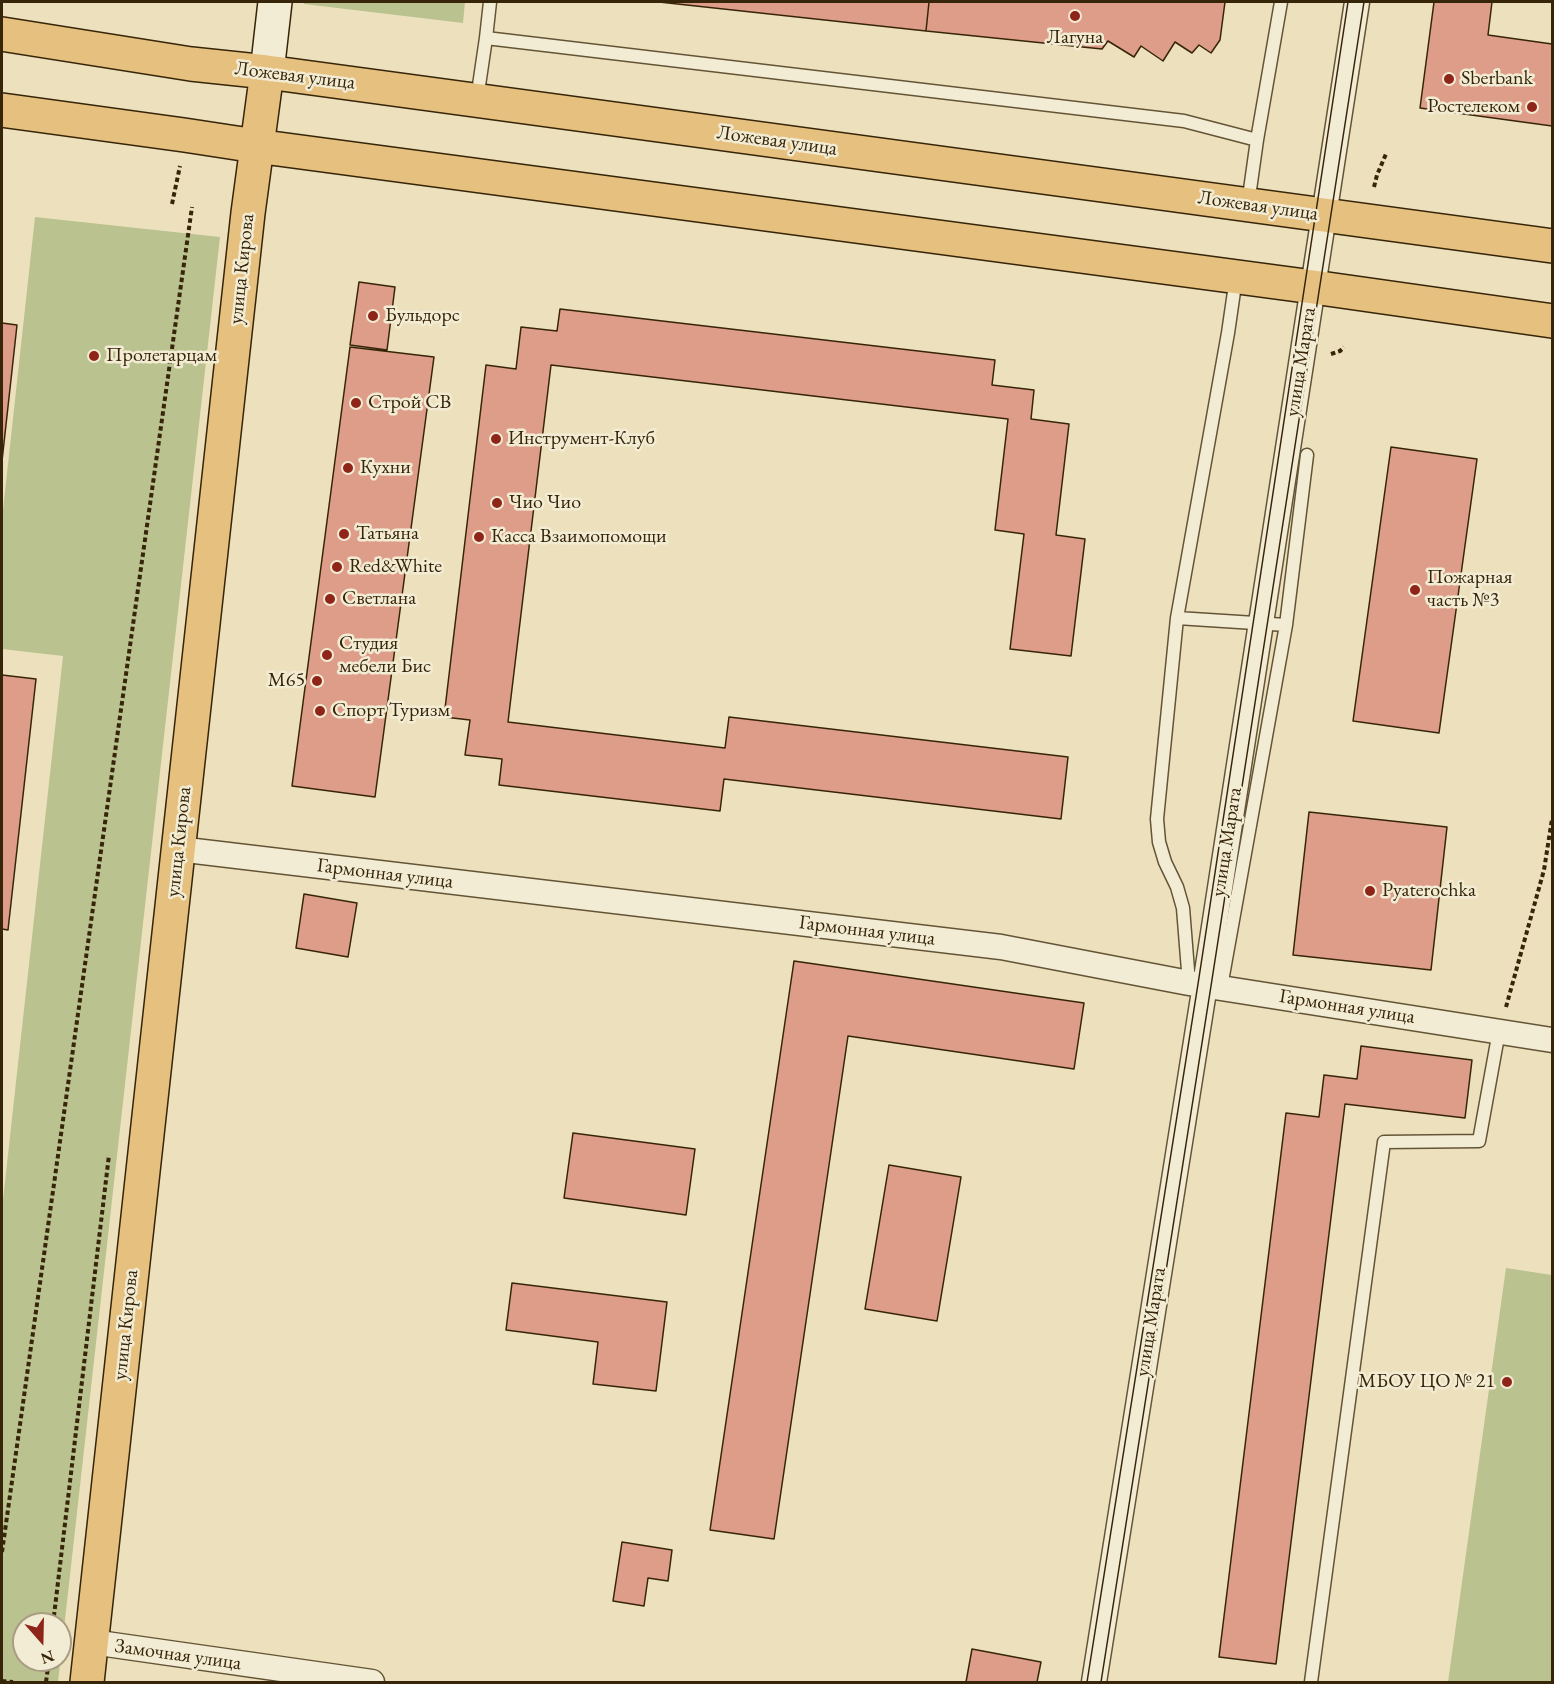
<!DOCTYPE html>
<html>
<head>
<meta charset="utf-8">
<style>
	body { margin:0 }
	#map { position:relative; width:1554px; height:1684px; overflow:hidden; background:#ede1bd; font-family:"EB Garamond",serif }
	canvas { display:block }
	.frame { position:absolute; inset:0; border:3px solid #372509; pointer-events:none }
	.north { position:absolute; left:12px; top:1612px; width:60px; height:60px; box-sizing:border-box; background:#f3ecd4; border:2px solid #a89c83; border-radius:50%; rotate:160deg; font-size:16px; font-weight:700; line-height:24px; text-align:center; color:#372509 }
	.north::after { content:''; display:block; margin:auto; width:21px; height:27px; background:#8f2418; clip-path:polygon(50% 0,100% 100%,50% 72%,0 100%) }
</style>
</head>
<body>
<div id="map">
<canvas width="1554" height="1684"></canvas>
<div class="frame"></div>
<div class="north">N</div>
</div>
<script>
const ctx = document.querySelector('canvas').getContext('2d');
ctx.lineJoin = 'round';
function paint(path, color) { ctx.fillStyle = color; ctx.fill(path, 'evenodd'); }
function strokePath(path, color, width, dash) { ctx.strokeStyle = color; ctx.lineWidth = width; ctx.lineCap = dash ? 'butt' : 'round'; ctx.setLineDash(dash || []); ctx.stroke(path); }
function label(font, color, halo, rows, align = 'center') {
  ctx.font = font + ' "EB Garamond",serif'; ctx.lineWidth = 5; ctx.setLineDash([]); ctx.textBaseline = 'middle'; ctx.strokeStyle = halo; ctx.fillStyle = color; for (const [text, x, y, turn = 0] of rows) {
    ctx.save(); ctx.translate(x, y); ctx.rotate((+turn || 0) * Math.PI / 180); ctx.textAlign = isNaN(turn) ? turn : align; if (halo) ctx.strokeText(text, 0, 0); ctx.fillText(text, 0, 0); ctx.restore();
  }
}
const green = new Path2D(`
	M304,2H465L463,23L304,4Z
	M35,217L220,237L58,1682H2V1209L63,656L2,649V519ZM24,1624H60V1660H24Z
	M1506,1268L1552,1275V1682H1448Z`);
const building = new Path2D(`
	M659,2H929L926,31Z
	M929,2H1225L1220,40L1211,53L1199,45L1192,53L1175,42L1163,61L1141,46L1134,57L1108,41L1102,49L926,31Z
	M1434,2H1492L1488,35L1552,44V126L1420,108Z
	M359,282L395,287L387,350L350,345Z
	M560,309L995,360L992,385L1034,390L1031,419L1069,424L1056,535L1085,539L1071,656L1010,649L1024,534L995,530L1008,419L551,365L508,722L725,748L729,717L1068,757L1061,819L724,779L720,811L499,785L502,759L465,755L470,720L444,717L486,365L516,369L521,327L557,331Z
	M2,323L17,325L2,461Z
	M350,347L434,357L375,797L292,786Z
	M1391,447L1477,459L1439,733L1353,721Z
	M2,675L36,679L8,930L2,929Z
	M1309,812L1447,827L1431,970L1293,955Z
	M304,894L357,903L348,957L296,948Z
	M794,961L1084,1003L1074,1069L848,1036L774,1539L710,1530Z
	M1361,1046L1472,1060L1465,1118L1345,1104L1276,1664L1219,1657L1286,1113L1319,1117L1324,1075L1357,1079Z
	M573,1133L695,1149L686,1215L564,1198Z
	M889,1165L961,1177L937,1321L865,1309Z
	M512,1283L667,1302L656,1391L593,1384L598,1342L506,1330Z
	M622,1542L672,1550L668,1581L648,1578L644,1606L613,1601Z
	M972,1649L1041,1662L1037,1682H966Z`);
const path = new Path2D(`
	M1374,187L1377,175L1386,154
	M172,204L180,166
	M1331,354L1340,351L1344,347
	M1506,1007L1544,870L1552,819
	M2,1552L192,207
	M53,1624L109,1155
	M2,1681L13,1682
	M46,1682L49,1660`);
const service = new Path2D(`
	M490,2L486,38L1184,121L1257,140
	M477,99L486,38
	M1248,204L1257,140L1281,2
	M1177,618L1286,625
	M1189,983L1183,908L1177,887L1165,862L1159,842L1157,819L1177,618L1228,333L1236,278
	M1221,987L1286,625L1307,455
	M1311,1682L1384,1142L1479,1141L1499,1031`);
const minor = new Path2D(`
	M178,849L1001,947L1189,983L1552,1040
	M92,1642L372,1682
	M1094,1682L1205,985L1357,2`);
const secondary = new Path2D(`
	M267,72L275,2`);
const primary = new Path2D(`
	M2,34L191,64L267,72L1552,246
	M2,110L184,135L256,146L1313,287L1552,321
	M87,1682L248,213L267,72`);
const tram = new Path2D(`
	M1087,1682L1198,984L1348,2
	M1101,1682L1211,986L1364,2`);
const markers = [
	[1075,16,6,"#8f2418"],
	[1449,79,6,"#8f2418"],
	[1532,107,6,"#8f2418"],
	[373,316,6,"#8f2418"],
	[94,356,6,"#8f2418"],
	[356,403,6,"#8f2418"],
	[496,439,6,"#8f2418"],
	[348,468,6,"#8f2418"],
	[497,503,6,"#8f2418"],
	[344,534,6,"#8f2418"],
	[479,537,6,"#8f2418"],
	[337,567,6,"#8f2418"],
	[1415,590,6,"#8f2418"],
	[330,599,6,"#8f2418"],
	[327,655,6,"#8f2418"],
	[317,681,6,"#8f2418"],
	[320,711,6,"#8f2418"],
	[1370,891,6,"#8f2418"],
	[1507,1382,6,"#8f2418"]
];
const poiNames = [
	["Лагуна",1075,38,"center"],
	["Sberbank",1461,79],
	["Ростелеком",1520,107,"right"],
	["Бульдорс",385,316],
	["Пролетарцам",106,356],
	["Строй СВ",368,403],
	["Инструмент-Клуб",508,439],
	["Кухни",360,468],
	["Чио Чио",509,503],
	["Татьяна",356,534],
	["Касса Взаимопомощи",491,537],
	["Red&White",349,567],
	["Пожарная",1427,578],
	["часть №3",1427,601],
	["Светлана",342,599],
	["Студия",339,644],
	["мебели Бис",339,667],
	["М65",305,681,"right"],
	["Спорт Туризм",332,711],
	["Pyaterochka",1382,891],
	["МБОУ ЦО № 21",1495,1382,"right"]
];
const streetNames = [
	["Ложевая улица",295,76,7],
	["Ложевая улица",777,141,8],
	["Ложевая улица",1258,206,8],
	["улица Кирова",242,269,-84],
	["улица Марата",1301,362,-81],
	["улица Кирова",179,842,-84],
	["улица Марата",1227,842,-81],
	["Гармонная улица",385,874,7],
	["Гармонная улица",867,931,7],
	["Гармонная улица",1347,1007,9],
	["улица Марата",1151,1322,-81],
	["улица Кирова",126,1325,-84],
	["Замочная улица",178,1655,8]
];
paint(green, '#bac28f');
paint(building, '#dd9d89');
strokePath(building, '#372509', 1.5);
strokePath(service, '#645436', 15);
strokePath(minor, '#645436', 27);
strokePath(secondary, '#372509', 36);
strokePath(primary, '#372509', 36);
strokePath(path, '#372509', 4, [4.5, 3]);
strokePath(service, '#f3ecd4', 12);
strokePath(minor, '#f3ecd4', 24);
strokePath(secondary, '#f3ecd4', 33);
strokePath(primary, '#e6c07e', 33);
strokePath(tram, '#372509', 1.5);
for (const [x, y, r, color] of markers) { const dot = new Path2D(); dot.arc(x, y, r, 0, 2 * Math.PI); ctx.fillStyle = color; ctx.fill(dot); strokePath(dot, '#f3ecd4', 2); }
label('20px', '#372509', '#f3ecd4', poiNames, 'left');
label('20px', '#372509', '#f3ecd4', streetNames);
</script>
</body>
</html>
